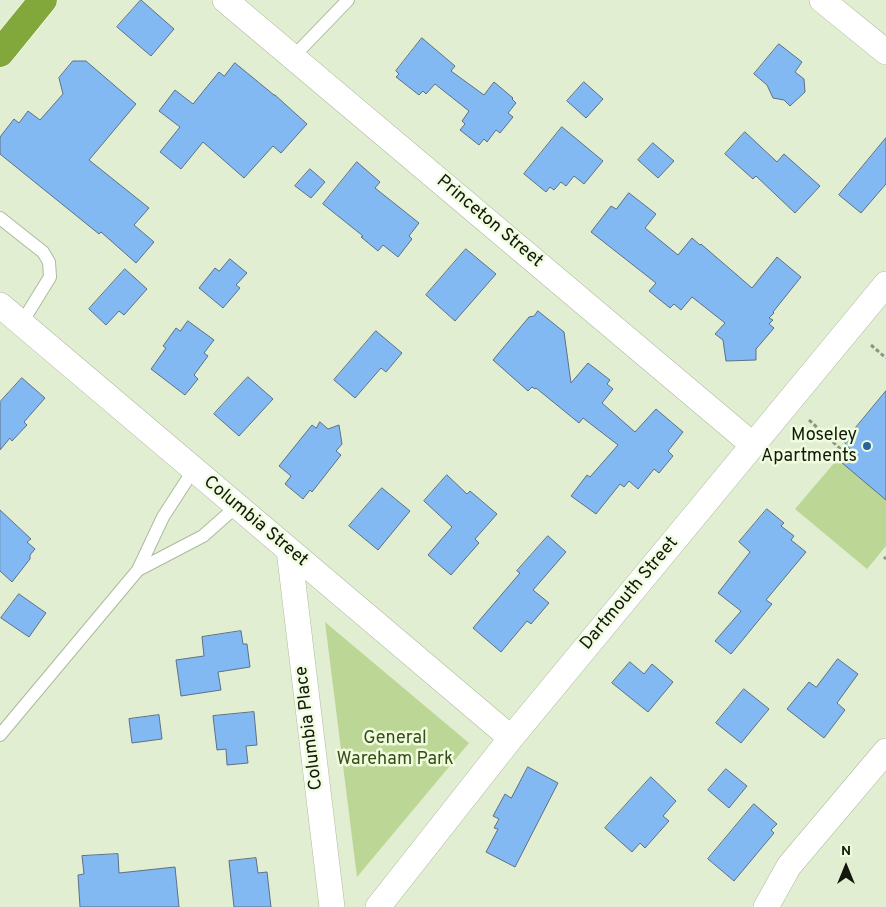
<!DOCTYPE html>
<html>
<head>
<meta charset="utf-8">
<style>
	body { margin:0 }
	#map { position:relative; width:886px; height:907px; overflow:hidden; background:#e2eed1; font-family:Overpass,sans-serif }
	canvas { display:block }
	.north { position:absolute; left:821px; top:842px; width:50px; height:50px; -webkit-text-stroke:4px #effcde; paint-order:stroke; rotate:0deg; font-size:14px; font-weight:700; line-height:20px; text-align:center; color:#13170d }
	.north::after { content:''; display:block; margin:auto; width:18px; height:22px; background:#13170d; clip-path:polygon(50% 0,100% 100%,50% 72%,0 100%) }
</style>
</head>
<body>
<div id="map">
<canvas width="886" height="907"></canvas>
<div class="north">N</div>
</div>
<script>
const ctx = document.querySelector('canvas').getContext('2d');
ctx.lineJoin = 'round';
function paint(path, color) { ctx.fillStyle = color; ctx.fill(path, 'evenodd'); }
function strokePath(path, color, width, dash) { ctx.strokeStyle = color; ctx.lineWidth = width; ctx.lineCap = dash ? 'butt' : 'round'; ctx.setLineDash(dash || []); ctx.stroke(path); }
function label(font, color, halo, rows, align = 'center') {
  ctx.font = font + ' Overpass,sans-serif'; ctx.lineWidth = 5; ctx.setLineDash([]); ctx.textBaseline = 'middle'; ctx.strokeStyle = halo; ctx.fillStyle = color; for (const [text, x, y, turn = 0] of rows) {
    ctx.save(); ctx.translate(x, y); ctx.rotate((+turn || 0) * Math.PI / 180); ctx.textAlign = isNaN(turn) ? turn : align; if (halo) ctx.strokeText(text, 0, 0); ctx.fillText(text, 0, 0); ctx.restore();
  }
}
const green = new Path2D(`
	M835,462H841L886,500V546L867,569L795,509Z
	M325,622L469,743L357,877Z`);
const building = new Path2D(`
	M141,0L174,29L151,56L117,27Z
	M422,38L455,66L451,71L484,95L494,82L513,98L512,99L516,103L508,113L513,117L500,133L496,130L487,142L484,139L479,145L460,130L465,124L462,121L469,111L435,84L426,94L423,91L419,95L396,77L399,74L396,71Z
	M779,44L802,62L795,72L804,79L805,92L790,106L784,100L773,98L767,85L754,74Z
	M73,61H86L136,104L89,160L149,208L134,225L154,242L136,263L101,232L99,234L0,154V137L14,119L19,123L28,111L40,120L63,94L59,78Z
	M235,63L274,95H275L307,124L281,153L273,146L244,178L203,142L181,169L160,152L180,127L159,111L175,90L193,104L219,72L224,76Z
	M584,82L603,99L586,118L567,101Z
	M562,127L603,161L584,184L574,176L566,186L561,182L554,190L550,187L546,192L524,174Z
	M745,132L777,162L784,154L820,186L795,213L756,176L753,179L725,154Z
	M886,138V184L861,213L839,195Z
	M653,143L674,161L658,178L638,160Z
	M357,162L380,182L375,188L419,223L409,236L412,239L398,257L383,245L378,251L361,237L363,236L323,204Z
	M310,169L325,182L311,198L295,186Z
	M629,193L656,214L645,228L678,255L692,238L700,245L701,244L752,288L777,257L801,277L773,312L774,313L769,318L773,320L769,324L774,328L756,349V360L726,361L723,340L715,334L725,323L692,297L681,310L674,304L670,308L649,291L656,283L591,232L611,206L616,209Z
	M466,249L496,274L455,321L426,295Z
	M230,259L247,273L236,285L240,288L223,308L199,288L215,268L219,271Z
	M125,269L147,289L124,315L119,311L106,325L89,309Z
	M538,311L564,332L571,383L588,363L610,380L607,384L613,389L602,403L635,432L656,409L683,432L668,451L673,456L659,473L654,469L638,489L629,481L624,487L620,484L596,514L571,496L587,475L590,477L618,445L583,418L579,423L536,388L535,389L532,387L528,391L493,360L529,317L534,316Z
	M188,321L214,340L204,353L208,356L194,375L198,379L185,395L151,369L166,348L163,346L176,328L180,331Z
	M376,331L402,353L386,372L381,368L355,398L334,380Z
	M248,377L273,399L239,436L214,414Z
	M22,378L45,398L24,422L27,425L12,441L10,438L0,450V402Z
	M886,391V500L841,462L851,450L844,442Z
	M320,422L328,429L339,425L342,444L336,451L341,455L312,492L310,490L303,499L285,484L291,476L279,466L312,425L316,428Z
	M447,475L467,494L470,491L497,514L475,539L479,543L451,575L428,555L452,527L424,501Z
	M382,488L410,511L378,550L349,526Z
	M767,509L784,523L781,526L794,536L791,540L806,552L766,600L772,604L731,654L715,641L741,611L718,593L750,552L739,542Z
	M0,510L31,539L27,542L35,549L30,555V559L12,582L0,571Z
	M548,536L566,552L533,590L549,603L531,624L527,621L501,652L473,628L520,573L517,571Z
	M19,594L46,613L29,637L1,618Z
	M241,631L243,644H247L250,667L218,672L221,690L181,696L176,660L204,656L202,637Z
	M838,659L858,674L837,703L845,710L824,738L787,709L809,682L816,687Z
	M630,662L644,674L652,664L673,682L648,712L612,683Z
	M744,689L769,709L741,743L716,723Z
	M254,712L257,745L246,746L248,763L227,765L226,749L217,750L213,716Z
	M159,715L162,739L132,743L129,719Z
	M528,767L558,783L515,867L486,852L498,829L494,828L499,819L493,816L505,794L511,798Z
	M726,769L747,786L729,808L708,790Z
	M651,777L676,801L663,816L669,821L645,848L640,843L632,852L605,828Z
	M754,804L777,824L771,830L774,833L734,881L708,859Z
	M118,854L119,873L175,867L179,907H80L78,875L84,874L82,856Z
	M256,858L258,873L267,872L271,907H234L229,861Z`);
const path = new Path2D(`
	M871,345L886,358
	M809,420L847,455
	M884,559L886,557`);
const lane = new Path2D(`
	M293,57L348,0
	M0,218L43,252L49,262L50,277L21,324
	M138,570L203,536L237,506
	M0,735L138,570L163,517L194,469`);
const street = new Path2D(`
	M225,0L753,445
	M822,0L886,52
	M0,305L511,738
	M289,550L332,907
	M378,907L511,738L886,284
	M766,907L789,866L886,751`);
const highway = new Path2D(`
	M0,53L43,0`);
const markers = [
	[867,446,5,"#29649b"]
];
const streetNames = [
	["Princeton Street",489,222,40],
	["Columbia Street",255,522,40],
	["Dartmouth Street",630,594,-50],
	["Columbia Place",310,728,-97]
];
const poiNames = [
	["Moseley",857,436],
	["Apartments",857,457]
];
const parkNames = [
	["General",395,739],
	["Wareham Park",395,760]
];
paint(green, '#bcd696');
paint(building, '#82b9f2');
strokePath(building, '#5c7085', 1);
strokePath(lane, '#adba9e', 14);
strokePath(street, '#adba9e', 26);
strokePath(highway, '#fff', 29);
strokePath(path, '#8c9580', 3, [4, 2.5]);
strokePath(lane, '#fff', 12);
strokePath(street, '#fff', 25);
strokePath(highway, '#82a83c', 28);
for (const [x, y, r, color] of markers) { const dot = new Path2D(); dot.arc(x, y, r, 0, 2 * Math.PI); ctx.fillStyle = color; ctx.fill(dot); strokePath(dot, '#effcde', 2); }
label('18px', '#13170d', '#effcde', streetNames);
label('18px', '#13170d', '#effcde', poiNames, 'right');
label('18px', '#3a4c19', '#effcde', parkNames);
</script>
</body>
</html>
